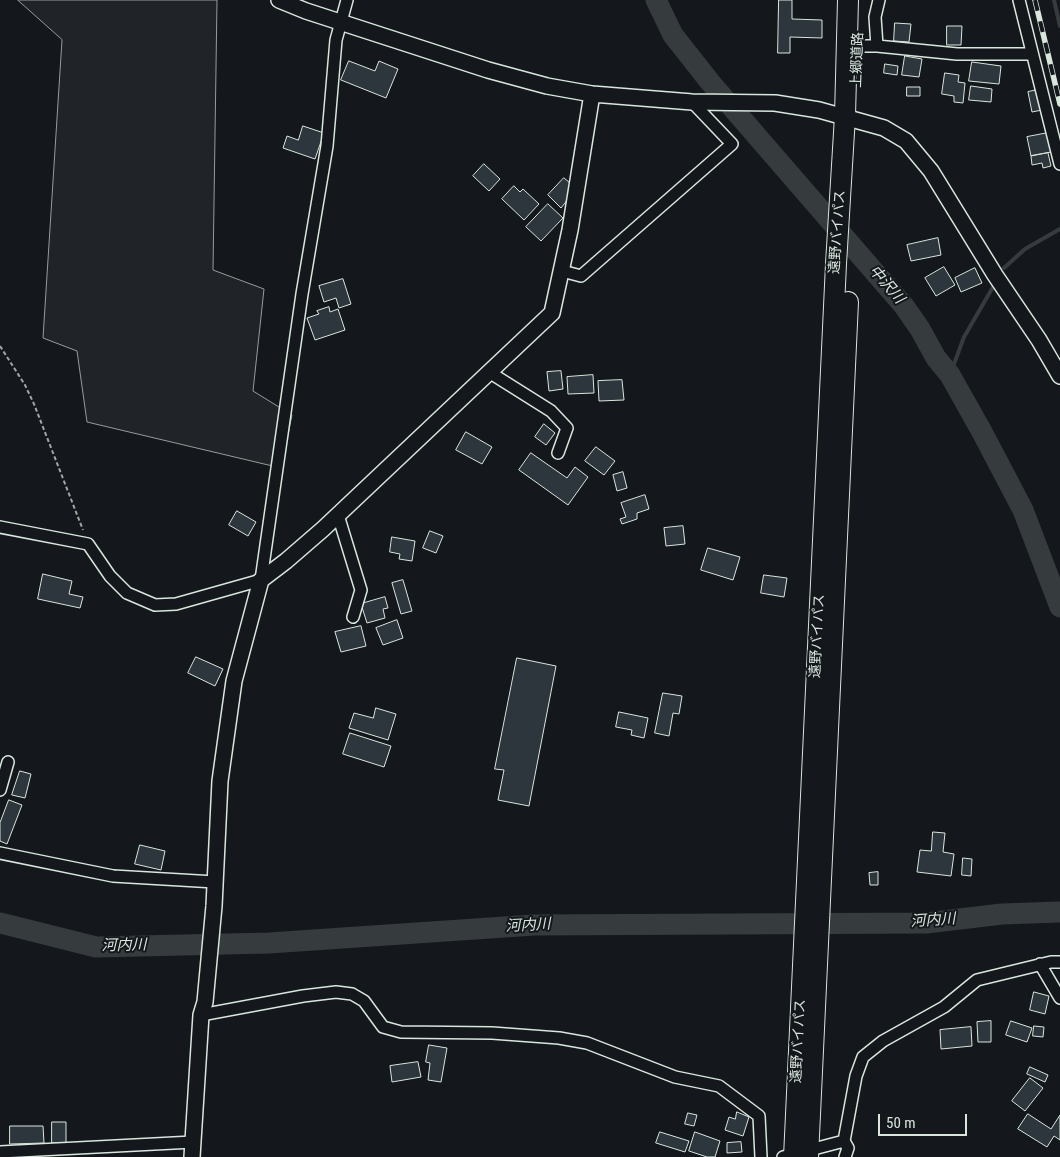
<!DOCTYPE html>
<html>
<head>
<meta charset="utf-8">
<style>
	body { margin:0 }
	#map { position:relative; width:1060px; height:1157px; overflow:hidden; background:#14181c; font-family:"Roboto Condensed",sans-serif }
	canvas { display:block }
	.scale { position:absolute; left:878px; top:1114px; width:89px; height:22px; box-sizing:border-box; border:2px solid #d8e6dc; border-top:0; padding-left:6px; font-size:15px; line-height:18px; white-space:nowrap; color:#d8e6dc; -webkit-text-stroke:4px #14181c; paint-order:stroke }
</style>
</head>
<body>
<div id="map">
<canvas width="1060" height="1157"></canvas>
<div class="scale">50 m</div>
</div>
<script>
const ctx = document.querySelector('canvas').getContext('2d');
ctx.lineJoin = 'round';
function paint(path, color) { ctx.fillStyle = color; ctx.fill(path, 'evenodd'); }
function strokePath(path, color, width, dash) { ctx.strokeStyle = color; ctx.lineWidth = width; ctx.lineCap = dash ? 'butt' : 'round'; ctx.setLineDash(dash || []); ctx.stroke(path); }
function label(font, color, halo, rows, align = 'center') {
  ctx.font = font + ' "Roboto Condensed","Noto Sans JP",sans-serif'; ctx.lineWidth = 4; ctx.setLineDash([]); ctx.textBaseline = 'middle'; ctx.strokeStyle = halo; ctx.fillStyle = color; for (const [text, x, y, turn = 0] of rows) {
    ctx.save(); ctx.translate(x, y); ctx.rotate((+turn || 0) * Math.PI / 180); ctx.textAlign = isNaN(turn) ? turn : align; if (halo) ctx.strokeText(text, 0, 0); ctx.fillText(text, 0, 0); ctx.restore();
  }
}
const green = new Path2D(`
	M18,0H217L213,270L264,289L253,391L292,415L281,468L87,422L77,351L43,338L62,40Z`);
const stream = new Path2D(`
	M1054,0L1060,26
	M1004,268L1025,249L1060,229
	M950,375L964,337L993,287`);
const river = new Path2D(`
	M656,0L673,35L710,82L904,306L920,329L936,358L950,375L982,432L1023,510L1060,607
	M0,923L96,947L269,943L534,925L926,923L1002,914L1060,912`);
const building = new Path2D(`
	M779,0H792V19L822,20V38L790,37V53H778Z
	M895,23L911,24L909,42L894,41Z
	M947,26H962L961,45H947Z
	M905,56L922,59L919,77L902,75Z
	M349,61L375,71L379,61L398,69L386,98L341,80Z
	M972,62L1001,66L999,84L969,81Z
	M885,64L898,66L897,75L884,73Z
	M945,73L959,75L958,82L965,83L963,103L954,102V96L942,94Z
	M971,86L992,89L991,102L969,100Z
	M907,87H920V96H907Z
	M1037,90L1042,110L1032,112L1028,92Z
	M303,126L324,133L315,159L283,148L287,136L298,140Z
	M1048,133L1051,152L1031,156L1027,137Z
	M1048,153L1051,166L1043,168L1042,163L1032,165L1031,156Z
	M484,164L500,179L489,191L473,176Z
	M564,178L570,183L569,198L561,208L548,195Z
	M514,186L520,192L523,189L539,204L524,220L502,199Z
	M548,204L563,218L541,241L526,227Z
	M938,238L941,255L911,261L907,245Z
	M944,267L955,285L936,296L925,278Z
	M975,268L982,283L961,292L955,278Z
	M343,279L351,304L339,308L336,298L324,302L319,286Z
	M329,307L330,312L338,309L345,330L315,340L307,318L319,314L317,311Z
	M561,371L563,389L549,391L547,372Z
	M593,375L594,393L568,394L567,377Z
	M622,380L624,400L599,401L598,381Z
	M544,424L555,433L546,445L535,437Z
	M466,432L492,447L482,464L456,450Z
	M596,447L615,461L604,475L585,461Z
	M531,453L567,478L575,467L588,477L568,505L519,470Z
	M623,472L627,488L617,491L613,475Z
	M645,495L649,509L637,513V519L622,524L620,519L626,517L621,503Z
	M237,511L256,522L248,536L229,525Z
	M683,526L685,544L666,546L664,528Z
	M430,531L443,536L436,553L423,548Z
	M392,537L415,541L412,561L399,559L400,554L390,552Z
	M708,548L740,557L733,580L701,570Z
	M43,574L72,581L69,594L83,597L80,608L38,599Z
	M764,575L787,578L784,597L761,593Z
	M403,580L412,611L401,614L392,583Z
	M385,597L388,608L383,609L385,618L367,623L361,604Z
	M397,620L403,638L383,645L376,628Z
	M361,626L366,646L341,652L335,632Z
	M196,657L223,669L215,686L188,673Z
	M517,658L556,666L529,806L498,800L504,770L495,769Z
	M663,693L682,696L679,714L673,713L669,736L655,733Z
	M376,708L396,714L388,740L349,728L354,713L373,718Z
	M619,712L648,718L644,738L631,735L632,730L616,727Z
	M350,733L391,746L384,767L343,754Z
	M20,771L31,774L25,798L12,795Z
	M9,800L22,805L7,844L0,841V823Z
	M933,832L945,833L943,852L954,854L951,876L917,872L920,850L931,851Z
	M140,845L165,851L161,870L135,864Z
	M963,858L972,859L971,876L962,875Z
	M878,872V885H870L869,873Z
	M1034,992L1049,996L1045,1014L1030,1010Z
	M991,1021V1042H978L977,1022Z
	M1011,1021L1032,1028L1027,1042L1006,1035Z
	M1034,1026L1044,1027L1043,1037L1033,1036Z
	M971,1027L972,1046L941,1049L940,1030Z
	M429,1045L447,1048L441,1082L428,1080L430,1063L426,1062Z
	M418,1062L421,1077L392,1082L390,1066Z
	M1030,1067L1048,1075L1045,1082L1027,1074Z
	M1030,1078L1043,1088L1025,1111L1012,1101Z
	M737,1112L749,1117L743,1136L725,1130L729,1117L735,1119Z
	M688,1113L697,1115L694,1126L685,1124Z
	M1028,1114L1051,1129L1060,1115V1140L1054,1136L1047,1147L1018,1129Z
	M52,1122H66V1143H52Z
	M10,1126H43L44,1143L10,1144Z
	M660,1132L689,1141L685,1152L656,1143Z
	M695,1132L720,1141L715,1157H707L689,1151Z
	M741,1142L742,1152L727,1153V1143Z`);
const path = new Path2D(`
	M0,346L25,385L34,404L83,530`);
const street = new Path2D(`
	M1019,0L1060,164
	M859,46H877L957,54H1031
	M877,46L875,17L879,0
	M562,271L581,276L732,144L692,102
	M489,372L551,411L567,428L558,453
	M338,515L361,590L353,617
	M0,527L88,544L110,576L127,593L155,605L176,604L261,580L302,294L327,146L336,40L347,0
	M0,790L8,762
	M0,853L113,876L215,882
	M1040,964L1060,998
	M201,1015L303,996L336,992L352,994L364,1001L383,1027L401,1032L492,1033L559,1038L587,1043L675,1077L719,1086L759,1116L761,1157
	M0,1152L193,1142
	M783,1157L844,1141
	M845,1157L848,1148L844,1141L856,1076L863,1057L883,1041L944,1007L977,980L1051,962H1060`);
const secondary = new Path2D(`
	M279,0L306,11L488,70L547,86L592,94L692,102L775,103L819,110L884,128L906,141L931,171L995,275L1039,340L1060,376
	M192,1157L201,1015L205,1002L214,906L220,781L234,681L261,580L286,561L323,529L552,313L570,230L592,94`);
const highway = new Path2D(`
	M794,1157L836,264L845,116L848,0
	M808,1157L848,302`);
const rail = new Path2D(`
	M1035,0L1060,104`);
const streetNames = [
	["上郷道路",858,60,-88],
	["遠野バイパス",838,232,-86],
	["遠野バイパス",818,636,-87],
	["遠野バイパス",799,1041,-87]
];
const waterNames = [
	["中沢川",886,285,49],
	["河内川",933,921,-4],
	["河内川",528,926,-3],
	["河内川",124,946,-1]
];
paint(green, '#202428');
strokePath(green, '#939e99', 1);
strokePath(stream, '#363b3e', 4);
strokePath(river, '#363b3e', 21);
paint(building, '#2c363c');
strokePath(building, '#d8e6dc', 1);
strokePath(street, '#d8e6dc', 14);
strokePath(secondary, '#d8e6dc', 18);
strokePath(highway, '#d8e6dc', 22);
strokePath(path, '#9da8a2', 2, [4, 2.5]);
strokePath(street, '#14181c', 11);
strokePath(secondary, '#14181c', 15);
strokePath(highway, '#14181c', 20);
strokePath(rail, '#d8e6dc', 5.5);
strokePath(rail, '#14181c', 4, [11]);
label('14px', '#d8e6dc', '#14181c', streetNames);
label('italic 15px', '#d8e6dc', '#14181c', waterNames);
</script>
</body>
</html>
